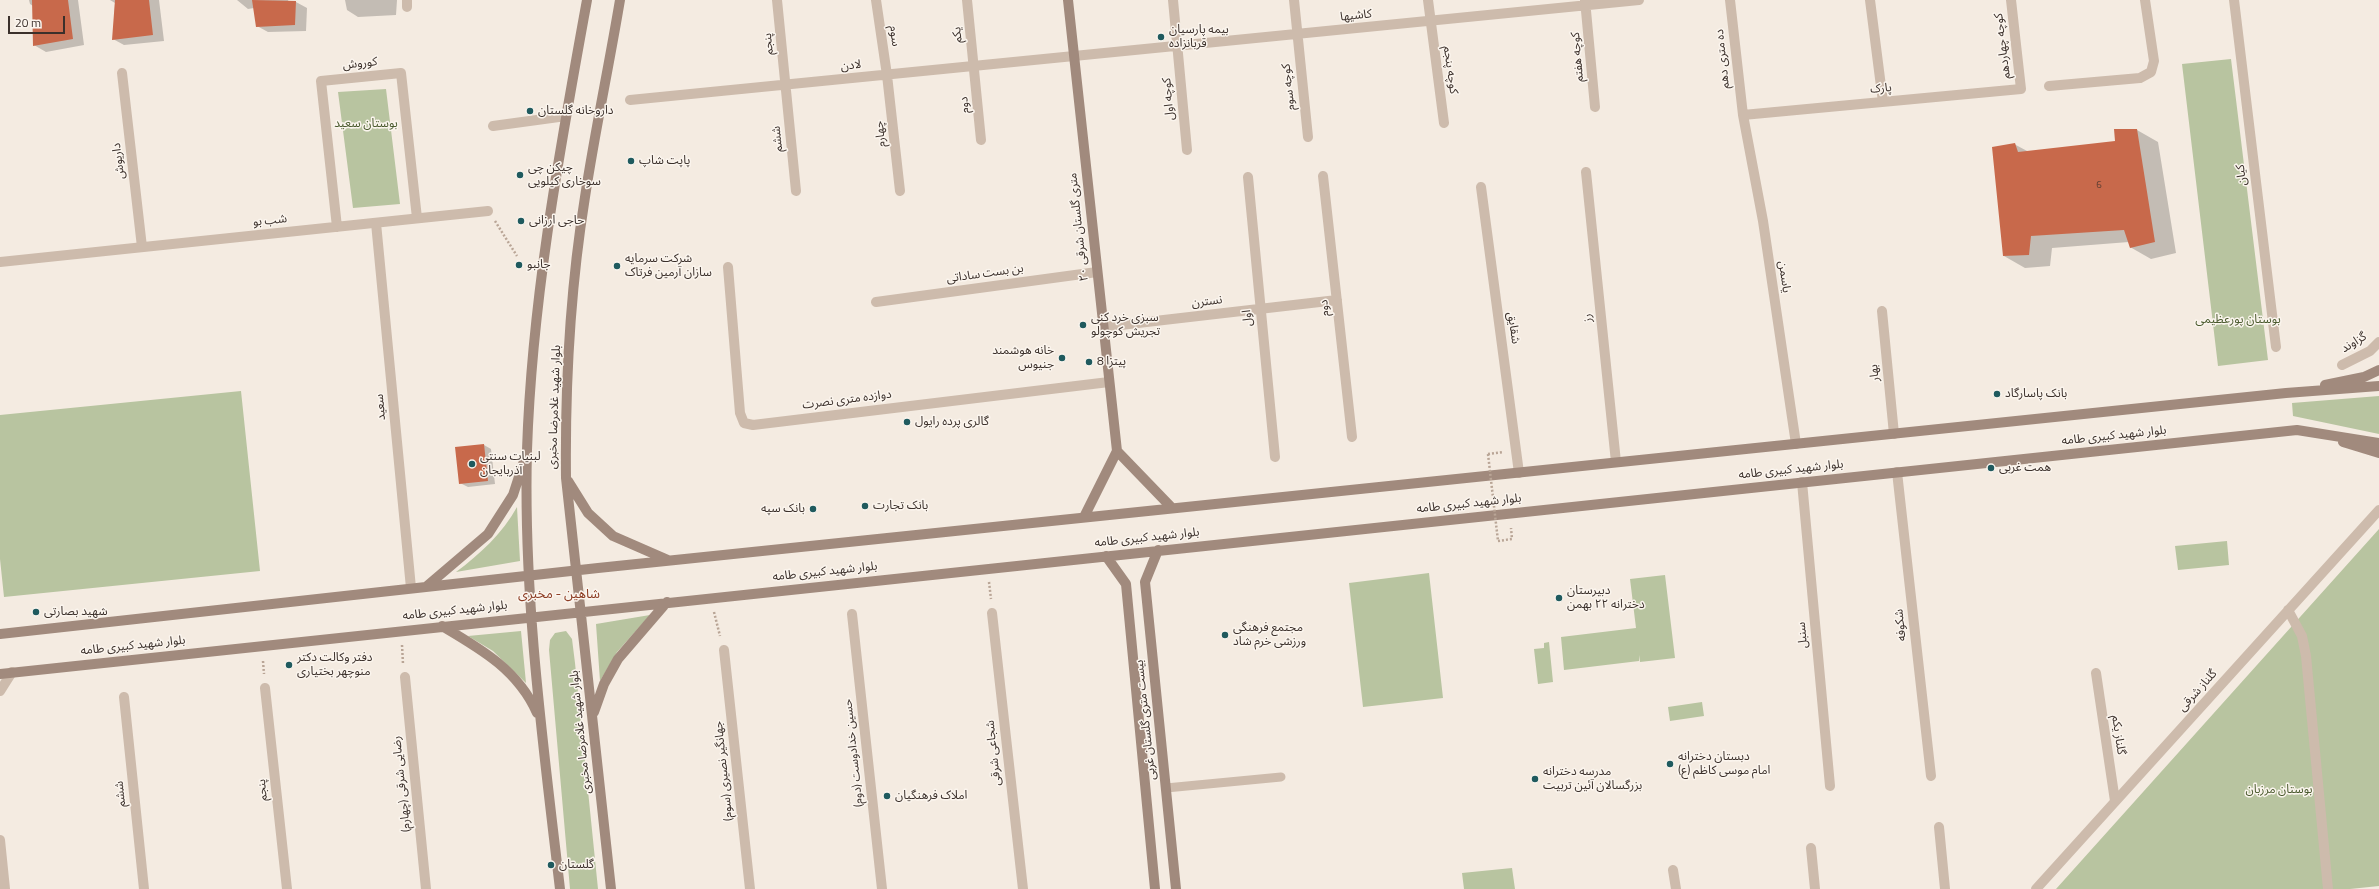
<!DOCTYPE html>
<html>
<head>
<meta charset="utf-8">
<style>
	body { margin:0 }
	#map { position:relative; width:2379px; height:889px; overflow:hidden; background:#f4ebe1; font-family:"Titillium Web",sans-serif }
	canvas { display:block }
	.scale { position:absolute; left:8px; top:16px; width:57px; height:18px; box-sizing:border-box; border:2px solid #3b302b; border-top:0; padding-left:5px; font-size:12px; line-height:14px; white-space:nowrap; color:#3b302b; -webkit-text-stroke:3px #fbf5ee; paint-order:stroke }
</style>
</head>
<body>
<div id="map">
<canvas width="2379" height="889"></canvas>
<div class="scale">20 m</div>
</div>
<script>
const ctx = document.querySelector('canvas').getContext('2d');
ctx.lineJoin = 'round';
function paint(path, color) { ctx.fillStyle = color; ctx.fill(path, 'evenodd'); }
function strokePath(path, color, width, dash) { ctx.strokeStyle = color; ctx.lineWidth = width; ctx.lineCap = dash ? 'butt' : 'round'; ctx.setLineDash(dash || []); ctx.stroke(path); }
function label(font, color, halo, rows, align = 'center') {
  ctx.font = font + ' "Titillium Web","Noto Sans Arabic",sans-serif'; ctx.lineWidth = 3; ctx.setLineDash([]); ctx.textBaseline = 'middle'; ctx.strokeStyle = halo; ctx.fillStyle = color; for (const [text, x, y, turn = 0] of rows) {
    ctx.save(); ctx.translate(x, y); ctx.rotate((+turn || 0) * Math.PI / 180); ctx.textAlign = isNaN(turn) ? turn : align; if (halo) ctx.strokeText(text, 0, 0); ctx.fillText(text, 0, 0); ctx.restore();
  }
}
const green = new Path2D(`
	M2231,59L2268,360L2218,366L2182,64Z
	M386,89L400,204L353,208L338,92Z
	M241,391L260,571L4,597L0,559V415Z
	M2379,396V434L2293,416L2292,403Z
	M517,507L520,561L456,572C479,555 503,533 517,507Z
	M2379,529V886L2350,889H2056Z
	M2227,541L2229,565L2178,570L2175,546Z
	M1429,573L1443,698L1363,707L1349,583Z
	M1665,575L1675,658L1640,662L1639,655V661L1564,670L1561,637L1636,628L1630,579Z
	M650,615L617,652L600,681L596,624Z
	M521,631L526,683L493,651L468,636Z
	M566,631L572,639L575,663L598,889H570L549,650L550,640L555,633Z
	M1549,642L1553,682L1538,684L1534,649L1544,648V643Z
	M1702,702L1704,716L1670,721L1668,707Z
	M1512,868L1515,889H1464L1462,873Z`);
const shadow = new Path2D(`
	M29,0H78L84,45L46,52L34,45L33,6L30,4Z
	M110,0H159L164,41L124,45L113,39L115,3Z
	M237,0H288L289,2H296L307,8L306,31L268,32L257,26L254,8L248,9Z
	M345,0H397L396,15L358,17L347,10Z
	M2137,130L2158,142L2176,253L2151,259L2130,247L2129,242L2052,248L2050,266L2025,268L2004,256L2014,144L2029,152L2116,142Z
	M484,445L491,449L495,484L468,487L460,483Z`);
const building = new Path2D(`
	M32,0H68L73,39L33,46Z
	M115,0H149L153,35L112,40Z
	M252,0L296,1L295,25L256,27Z
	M2114,129H2137L2155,242L2130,248L2124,230L2031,236L2029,255L2003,256L1992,147L2015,143L2018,152L2115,141Z
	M484,444L488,481L459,484L455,447Z`);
const path = new Path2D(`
	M495,221L517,256
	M1488,454L1503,452
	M1498,541L1512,539L1511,528
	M989,582L991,599
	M714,612L720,636
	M402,645L403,664
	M263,661L264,674`);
const lane = new Path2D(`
	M1166,788L1281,777`);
const street = new Path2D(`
	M407,0V7
	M777,0L796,191
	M876,0L887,75L900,191
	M967,0L981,140
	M1173,0L1187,150
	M1294,0L1308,137
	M1428,0L1444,123
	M1585,0L1595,107
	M1730,0L1743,115L1763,221L1796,444
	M1870,0L1883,102
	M2234,0L2276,347
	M122,73L142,247
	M2049,86L2140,78L2151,72L2154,61L2145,0
	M630,100L1639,0
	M1743,115L2021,89L2011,0
	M493,126L566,116
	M1586,172L1616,462
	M1323,176L1352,437
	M1248,177L1275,457
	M1481,187L1519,473
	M376,223L411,588
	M337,227L321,81L401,73L417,218
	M0,262L488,211
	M728,267L740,413L744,423L753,425L1109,382
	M876,302L1097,272
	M1882,311L1894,434
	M1103,327L1337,300
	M2342,365L2370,351L2379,342
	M1897,472L1931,776
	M1802,482L1830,786
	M2288,610L2302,636L2306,656L2328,889
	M992,613L1023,889
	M852,614L882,889
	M724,650L750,889
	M2096,673L2115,801
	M405,677L426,889
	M265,688L287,889
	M0,691L12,672
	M124,697L144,889
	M1939,827L1945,889
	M0,840L5,889
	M1811,848L1815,889
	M1673,870L1676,889
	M2036,889L2379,510`);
const secondary = new Path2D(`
	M1068,0L1117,451L1084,517
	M2325,385L2364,377L2379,370
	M2343,442L2379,453
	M1117,451L1172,508
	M568,481L588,513L613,536L668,560
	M1158,550L1145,582L1176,889
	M1106,556L1126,584L1155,889
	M427,586L488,534L513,495L525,458
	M442,626C481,649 518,670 537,713
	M0,634L598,568L2286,393L2379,386
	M0,674L2297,430L2379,443
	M594,712L604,684L618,659L667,602
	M560,889C543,744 523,596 527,450C532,298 560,149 587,0
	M611,889L566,478C565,385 570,290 585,197C595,131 609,66 620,0`);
const pathBridge = new Path2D(`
	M1488,454L1498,541`);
const markers = [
	[1161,37,4,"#1f5a5e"],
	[530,111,4,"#1f5a5e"],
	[631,161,4,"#1f5a5e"],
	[520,175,4,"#1f5a5e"],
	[521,221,4,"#1f5a5e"],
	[519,265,4,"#1f5a5e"],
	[617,266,4,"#1f5a5e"],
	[1083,325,4,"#1f5a5e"],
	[1062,358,4,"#1f5a5e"],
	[1089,362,4,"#1f5a5e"],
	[1997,394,4,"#1f5a5e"],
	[907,422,4,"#1f5a5e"],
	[472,464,4,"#1f5a5e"],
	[1991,468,4,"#1f5a5e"],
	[865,506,4,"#1f5a5e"],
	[813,509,4,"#1f5a5e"],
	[1559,598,4,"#1f5a5e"],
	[36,612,4,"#1f5a5e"],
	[1225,635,4,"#1f5a5e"],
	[289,665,4,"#1f5a5e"],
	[1670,764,4,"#1f5a5e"],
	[1535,779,4,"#1f5a5e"],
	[887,796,4,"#1f5a5e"],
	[551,865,4,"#1f5a5e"]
];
const numberNames = [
	["6",2099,186]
];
const streetNames = [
	["کاشیها",1356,16,-6],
	["یکم",958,35,-96],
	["سوم",894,36,82],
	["پنجم",769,44,-96],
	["کوچه چهاردهم",2003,46,-97],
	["کوچه هفتم",1578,57,-95],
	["ده متری دهم",1723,59,-96],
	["کوروش",360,64,-6],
	["لادن",851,66,-6],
	["کوچه پنجم",1450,70,82],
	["کوچه سوم",1289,87,-96],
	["پارک",1881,89,-5],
	["کوچه اول",1169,99,-95],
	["دوم",965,105,-96],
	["چهارم",881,134,-96],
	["ششم",778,139,-96],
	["داریوش",119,161,-97],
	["کیان",2242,175,-97],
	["شب بو",270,221,-6],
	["۲۰ متری گلستان شرقی",1079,227,-96],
	["بن بست ساداتی",985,274,-8],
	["یاسمن",1784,277,82],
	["نسترن",1207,302,-7],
	["دوم",1325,308,-96],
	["اول",1248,318,-96],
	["رز",1588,318,-96],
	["شقایق",1513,328,82],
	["گزاوند",2354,343,-32],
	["بهار",1875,373,-96],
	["دوازده متری نصرت",847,400,-7],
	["سعید",381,407,-95],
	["بلوار شهید غلامرضا مخبری",555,407,-88],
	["بلوار شهید کبیری طامه",2114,436,-6],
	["بلوار شهید کبیری طامه",1791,470,-6],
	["بلوار شهید کبیری طامه",1469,504,-6],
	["بلوار شهید کبیری طامه",1147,538,-6],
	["بلوار شهید کبیری طامه",825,572,-6],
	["بلوار شهید کبیری طامه",455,611,-6],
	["شکوفه",1901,625,-96],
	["سنبل",1803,635,-95],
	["بلوار شهید کبیری طامه",133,646,-6],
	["گلناز شرقی",2198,691,-48],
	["بیست متری گلستان غربی",1146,720,-96],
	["بلوار شهید غلامرضا مخبری",581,732,-96],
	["گلناز یکم",2118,735,82],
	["حسین خدادوست (دوم)",854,753,-96],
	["شجاعی شرقی",994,753,-96],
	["جهانگیر نصیری (سوم)",724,771,-96],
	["رضایی شرقی (چهارم)",402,784,-96],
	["پنجم",263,790,-96],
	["ششم",121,794,-96]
];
const poiNames = [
	["بیمه پارسیان",1169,30],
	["قربانزاده",1169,44],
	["داروخانه گلستان",538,111],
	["پاپت شاپ",639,161],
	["چیکن چی",528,168],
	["سوخاری کیلویی",528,182],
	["حاجی ارزانی",529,221],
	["شرکت سرمایه",625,259],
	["سازان آرمین فرتاک",625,273],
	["جانبو",527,265],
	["سبزی خرد کنی",1091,318],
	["تجریش کوچولو",1091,332],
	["خانه هوشمند",1054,351,"right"],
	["جنیوس",1054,365,"right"],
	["پیتزا 8",1097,362],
	["بانک پاسارگاد",2005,394],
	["گالری پرده رایول",915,422],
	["لبنیات سنتی",480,457],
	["آذربایجان",480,471],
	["همت غربی",1999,468],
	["بانک تجارت",873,506],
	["بانک سپه",805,509,"right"],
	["دبیرستان",1567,591],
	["دخترانه ۲۲ بهمن",1567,605],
	["شهید بصارتی",44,612],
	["مجتمع فرهنگی",1233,628],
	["ورزشی خرم شاد",1233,642],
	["دفتر وکالت دکتر",297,658],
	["منوچهر بختیاری",297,672],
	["دبستان دخترانه",1678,757],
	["امام موسی کاظم (ع)",1678,771],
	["مدرسه دخترانه",1543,772],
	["بزرگسالان آئین تربیت",1543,786],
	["املاک فرهنگیان",895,796],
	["گلستان",559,865]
];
const parkNames = [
	["بوستان سعید",366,124],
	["بوستان پورعظیمی",2238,320],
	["بوستان مرزبان",2279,790]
];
const neighbourhoodNames = [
	["شاهین - مخبری",559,595]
];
paint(green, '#b8c4a0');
paint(shadow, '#0003');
paint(building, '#c8694b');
strokePath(path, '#b9a596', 2.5, [2, 2]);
strokePath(lane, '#cdbbac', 9);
strokePath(street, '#cdbbac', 10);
strokePath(secondary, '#a18a7d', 10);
strokePath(pathBridge, '#b9a596', 2.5, [2, 2]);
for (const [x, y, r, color] of markers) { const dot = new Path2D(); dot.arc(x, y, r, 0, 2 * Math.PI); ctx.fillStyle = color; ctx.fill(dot); strokePath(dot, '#fbf5ee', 1.5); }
label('10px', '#5e3e33', null, numberNames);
label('12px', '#3b302b', '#fbf5ee', streetNames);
label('12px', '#3b302b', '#fbf5ee', poiNames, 'left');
label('12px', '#4a5a2e', '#fbf5ee', parkNames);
label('13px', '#8c3b22', '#fbf5ee', neighbourhoodNames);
</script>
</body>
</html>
